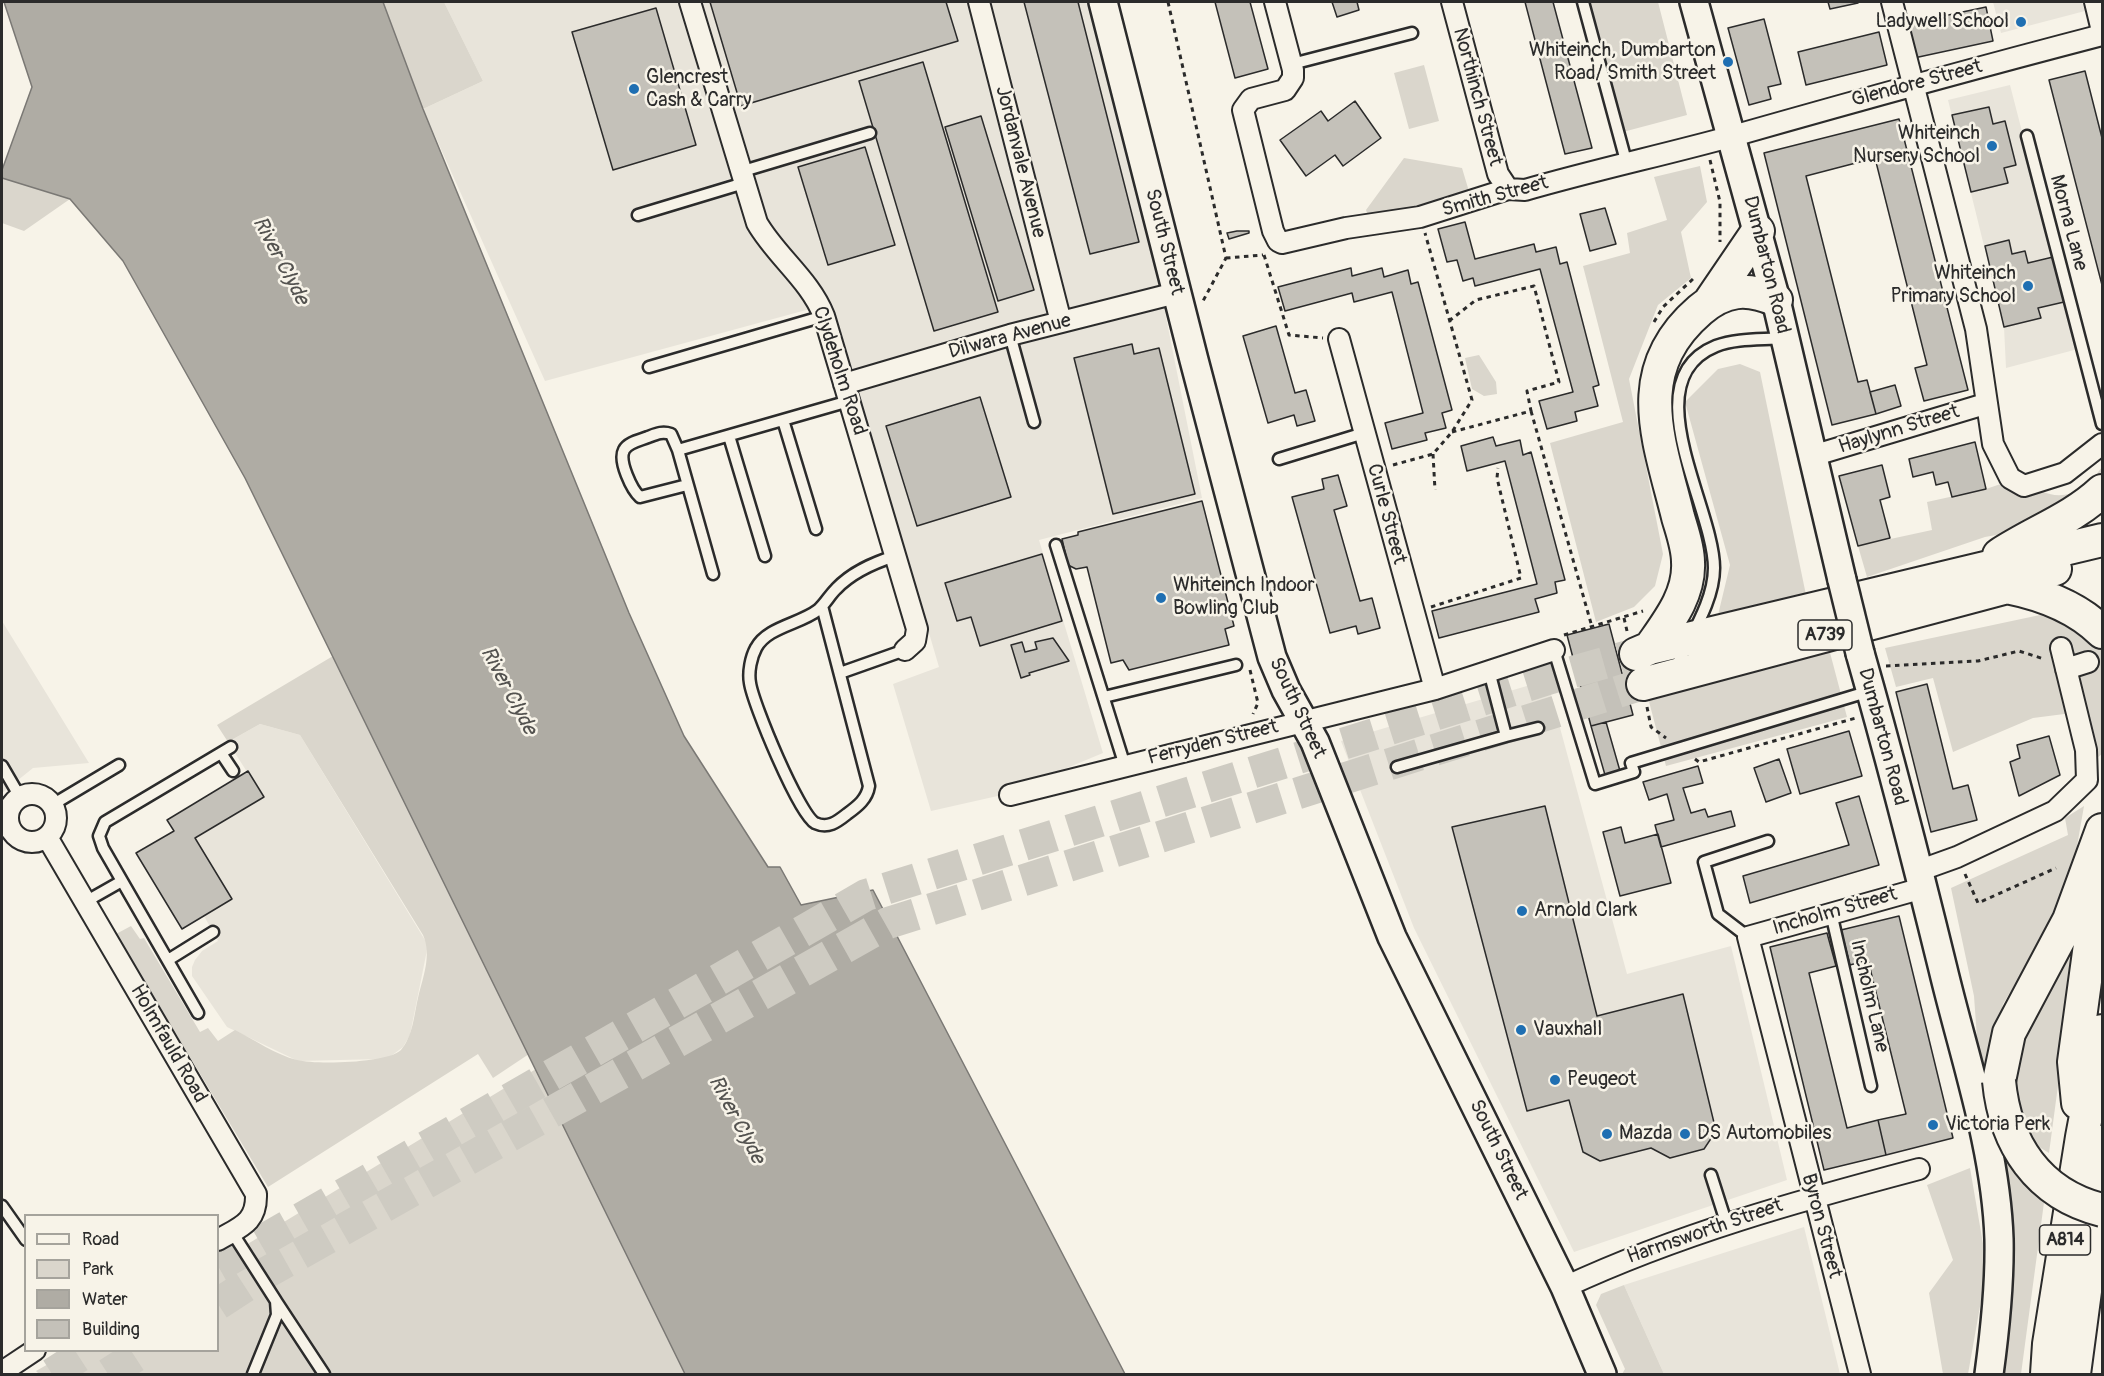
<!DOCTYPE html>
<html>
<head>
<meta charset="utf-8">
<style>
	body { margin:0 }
	#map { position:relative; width:2104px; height:1376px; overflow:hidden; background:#f7f3e8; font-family:Pangolin,sans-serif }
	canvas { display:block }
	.frame { position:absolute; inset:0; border:3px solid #2b2b2b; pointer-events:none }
	.legend { position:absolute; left:24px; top:1214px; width:195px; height:138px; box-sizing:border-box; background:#f7f3e8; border:2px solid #a5a39c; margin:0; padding:8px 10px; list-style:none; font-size:18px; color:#2b2b2b }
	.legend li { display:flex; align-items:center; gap:12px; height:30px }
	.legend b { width:30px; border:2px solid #a5a39c }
</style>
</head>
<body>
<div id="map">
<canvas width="2104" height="1376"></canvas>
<div class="frame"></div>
<ul class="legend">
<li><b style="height:8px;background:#f7f3e8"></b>Road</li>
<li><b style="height:16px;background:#dad6cc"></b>Park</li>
<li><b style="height:16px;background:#afaca4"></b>Water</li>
<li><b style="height:16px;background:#c4c1b9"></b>Building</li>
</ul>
</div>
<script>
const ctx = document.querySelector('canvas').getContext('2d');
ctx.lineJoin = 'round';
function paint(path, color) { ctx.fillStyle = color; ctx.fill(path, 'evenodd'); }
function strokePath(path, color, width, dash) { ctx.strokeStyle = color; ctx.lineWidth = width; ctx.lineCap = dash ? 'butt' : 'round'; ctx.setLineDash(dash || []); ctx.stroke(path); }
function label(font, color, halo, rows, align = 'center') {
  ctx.font = font + ' Pangolin,sans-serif'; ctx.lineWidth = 5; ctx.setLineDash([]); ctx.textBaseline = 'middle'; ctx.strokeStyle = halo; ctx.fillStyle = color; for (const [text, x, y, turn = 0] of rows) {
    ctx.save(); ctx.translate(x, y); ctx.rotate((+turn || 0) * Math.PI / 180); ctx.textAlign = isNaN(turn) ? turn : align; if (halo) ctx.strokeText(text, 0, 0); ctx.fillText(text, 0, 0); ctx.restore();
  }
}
const built = new Path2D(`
	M444,2H1089L1154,257L1202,498L1039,540L1103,753L1002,795L931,811L893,684L939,667L832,303L545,381L423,109L483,81Z
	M1993,2H2082L2085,11L2001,33Z
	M2010,85L2078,349L2006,368L2004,327L1948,100Z
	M2,621L89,763L33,768L2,793Z
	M1547,680L1627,974L1731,946L1787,1180L1574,1252L1414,928L1341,741Z
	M260,724L300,735L428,945L410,1035L403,1047L391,1056L382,1059L298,1061L227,1027L192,976V967L195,960L202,951L218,941L204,916L232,899L195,838L263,797L228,742Z
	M1804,1227L1840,1374H1664L1624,1285Z`);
const green = new Path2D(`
	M383,2H444L483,81L423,109Z
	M1585,2H1658L1687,115L1619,133Z
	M1424,65L1439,121L1409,129L1394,73Z
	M1404,158L1462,168L1471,198L1371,225L1366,210Z
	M1700,166L1707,202L1681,232L1691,278L1658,305L1629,379L1663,554L1655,586L1634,607L1596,622L1550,443L1623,422L1583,266L1630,253L1627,233L1667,220L1654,177Z
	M2,178L70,199L24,231L2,223Z
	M1479,355L1496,382L1497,394L1484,396L1472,389L1465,358Z
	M1740,364L1760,372L1806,595L1718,615L1730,565L1685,402L1718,369Z
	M2102,467V477L2013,532L1985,537L1867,577L1858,546L1932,530L1927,502L1986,489L2021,477C2051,505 2079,500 2102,467Z
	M2054,612L2102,647V754L2093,761L2080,712L2033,718L1953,752L1933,678L1896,687L1885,648Z
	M1828,645L1847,717L1666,766L1647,694Z
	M333,656L529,1054L493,1078L478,1054L268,1187L116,934L131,926L140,939L144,938L200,1032L208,1028L218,1041L235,1030C255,1040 276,1055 297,1060C316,1065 388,1063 401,1050C413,1036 414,1015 418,998C423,977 432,955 423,935L300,735L260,724L228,742L217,725Z
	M2084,806L2068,898L2003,1004L1987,1070L2045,1195L2021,1374H2001L1974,996L1951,888L2068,835L2065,818Z
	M2079,928L2049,1153L2026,1139L2008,1089L2013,1046Z
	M536,1069L687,1374H39L36,1371L71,1351L218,1350V1262Z
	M1970,1168L1987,1267L1968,1374H1943L1929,1293L1953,1260L1927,1185Z
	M1624,1285L1664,1374H1622L1625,1369L1596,1305L1601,1294Z`);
const water = new Path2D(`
	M4,2H383L423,109L629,613L684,736L768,867H780L801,905L873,890L1125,1374H685L245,478L123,261L70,199L2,178V170L32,87Z`);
const building = new Path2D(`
	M710,2H946L958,41L741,106Z
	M1024,2H1078L1139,242L1090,254Z
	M1215,2H1250L1268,69L1235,78Z
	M1332,2H1357L1359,10L1337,17Z
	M1525,2H1553L1592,148L1565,154Z
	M1828,2H1858V3L1830,9Z
	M1986,7L1993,41L1914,58L1906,24Z
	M656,8L696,145L613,170L572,32Z
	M1764,19L1781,84L1768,87L1771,99L1749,105L1728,28Z
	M1879,32L1887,65L1806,85L1798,52Z
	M923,62L998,312L934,331L859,81Z
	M2085,71L2102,138V285L2049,80Z
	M1355,101L1381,138L1343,166L1335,155L1306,176L1280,140L1321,111L1328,121Z
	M1989,107L1993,124L2005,121L2016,165L2004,168L2008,183L1971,192L1952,115Z
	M981,116L1034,290L998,301L945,127Z
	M1899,119L1968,390L1924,401L1915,368L1927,365L1875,158L1806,176L1858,382L1867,380L1876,414L1832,425L1764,153Z
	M865,147L895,245L828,265L798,167Z
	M1605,208L1616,244L1590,251L1580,214Z
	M1465,222L1475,259L1534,244L1536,252L1556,247L1560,264L1567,262L1599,385L1593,387L1598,406L1575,412L1577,421L1547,429L1539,401L1573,392L1540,269L1475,286L1473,278L1463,281L1457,260L1447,262L1438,229Z
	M1237,231H1249V233L1229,239L1227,233Z
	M2009,240L2012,254L2025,251L2028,263L2053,257L2064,302L2038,308L2041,318L2004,327L1985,246Z
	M1351,268L1352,276L1382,268L1384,277L1408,270L1411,284L1418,282L1452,410L1442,413L1446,428L1425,433L1427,440L1392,449L1385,423L1423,413L1392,292L1354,302L1352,293L1285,311L1278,287Z
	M1276,326L1295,393L1306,390L1315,421L1297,426L1294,415L1268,423L1243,336Z
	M1132,344L1134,354L1159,348L1195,494L1113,514L1074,358Z
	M1895,385L1901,406L1876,414L1870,392Z
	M980,397L1011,497L917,526L886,426Z
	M1493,437L1496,446L1520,440L1523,455L1531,452L1565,580L1555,582L1557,593L1535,599L1539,612L1439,638L1432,611L1537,584L1505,461L1467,471L1461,446Z
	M1975,442L1986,489L1952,497L1948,482L1936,485L1933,472L1913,477L1909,459Z
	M1882,465L1890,497L1880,500L1890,538L1858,546L1839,476Z
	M1338,475L1347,506L1334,510L1360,601L1372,598L1380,628L1358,634L1356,626L1330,633L1292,497L1324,489L1322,479Z
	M1202,501L1234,626L1225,629L1229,645L1129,670L1123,660L1111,663L1087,567L1076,569L1068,565L1062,539L1078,535V532Z
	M1042,554L1062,621L980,646L971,617L957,621L945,583Z
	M1609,624L1633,715L1591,726L1567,635Z
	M1053,638L1069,661L1029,673L1030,675L1021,678L1011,645L1022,642L1025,652L1037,649L1035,642Z
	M1927,684L1953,789L1968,785L1977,820L1931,832L1896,692Z
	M1606,722L1620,771L1605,775L1591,726Z
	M1849,731L1862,776L1800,794L1787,749Z
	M2049,736L2060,775L2019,796L2010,762L2020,758L2017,745Z
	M1779,759L1791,793L1766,802L1754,768Z
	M1698,766L1703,783L1683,788L1691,813L1705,809L1708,817L1731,811L1735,826L1661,847L1655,825L1674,820L1667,794L1649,800L1643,782Z
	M248,771L264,797L195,838L232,899L182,929L136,853L174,831L167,820Z
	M1859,796L1879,865L1750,903L1743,876L1849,845L1836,803Z
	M1545,806L1597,1016L1683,994L1716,1131L1704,1149L1670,1158L1651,1148L1600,1161L1583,1152L1569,1100L1527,1111L1452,827Z
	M1621,827L1625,843L1658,834L1671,883L1620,896L1603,832Z
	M1899,916L1953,1138L1886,1155L1878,1120L1906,1114L1868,960L1850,965L1841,930Z
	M1827,933L1836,966L1809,973L1847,1128L1878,1120L1886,1155L1824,1170L1770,947Z`);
const primaryTunnel = new Path2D(`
	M218,1266L866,895L1551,678L1636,654
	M218,1304L264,1274L888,923L1643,684
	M52,1374L89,1350
	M108,1374L145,1350`);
const path = new Path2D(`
	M1168,2L1226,258L1203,301
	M1710,160L1720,202V242
	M1264,255L1289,335L1323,338
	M1226,258L1263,255
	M1449,321L1476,300L1534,286L1559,382L1527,391L1531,411L1452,432
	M1654,322L1663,307L1694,278
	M1531,411L1592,627
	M1433,454L1435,490
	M1393,465L1433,454L1452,432L1472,400L1425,233
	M1431,607L1521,578L1497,478L1498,468
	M1624,618L1627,631
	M1564,635L1643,611
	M1886,666L1978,661L2019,651L2044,659
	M1250,670L1258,703L1253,714
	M1647,707L1651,727L1666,738
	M1695,759L1699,762L1856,718
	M1965,874L1978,903L2056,868`);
const lane = new Path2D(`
	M1583,2L1626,161
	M1292,64L1412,33
	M2027,136L2102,424
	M740,172L870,133
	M638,215L744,183
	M1010,335L1034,422
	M649,367L824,316
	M783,420L816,529
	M729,436L765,556
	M678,450L671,434C662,431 656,434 648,437C641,440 628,442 624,450C618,461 632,490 640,497L687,485
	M1279,459L1364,433
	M1056,545L1125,766
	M713,574L678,450L849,401
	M822,606L869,786C867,799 858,806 847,814C837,822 828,829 815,823C799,814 753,704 750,683C748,672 751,657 756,648C767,627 800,624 818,610C825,604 829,596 836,589C852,572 873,563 895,556
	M1554,650L1595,784L1634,772L1631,763L1870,691
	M1675,670C1688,639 1714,603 1714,568C1714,507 1632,380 1716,346C1737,338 1762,340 1784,338
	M1489,671L1506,736L1538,728
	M840,673L905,650
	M1104,697L1236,665
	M221,753L233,771
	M2,766L20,797
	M1397,767L1506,736
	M52,805L119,765
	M85,902L122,881
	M1831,913L1871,1086
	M1748,937L1718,914L1704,862L1768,841
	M168,960L213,932
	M198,1013L103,848L99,836L105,822L231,747
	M1711,1175L1726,1222
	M2,1206L26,1240
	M232,1232L276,1301L277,1315L253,1374
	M276,1301L324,1374`);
const street = new Path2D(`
	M690,2L757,223C776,256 810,280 824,316L917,629L915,641L905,650
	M979,2L1061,322
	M1275,2L1293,70V78L1285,90L1251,99L1243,110L1273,231L1278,241L1282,243L1346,228L1420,217L1508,189L1525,190C1594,170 1664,155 1733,136C1856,101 1979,67 2102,35
	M1452,2L1498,174L1508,189
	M1892,2L1976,329L1993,444L2010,478L2024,486L2065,473L2102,444
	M2095,2L2102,31
	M1339,339L1435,689
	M844,384L1010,335L1176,293
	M1812,456L1985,404
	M2066,669L2088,662
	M8 818a24 24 0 1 1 48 0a24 24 0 1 1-48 0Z
	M1010,795L1435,689L1554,650
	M47,837L256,1194C257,1223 240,1227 218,1240
	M1918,871L1957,857L2055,811L2087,780L2086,750L2061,648
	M1565,1287C1679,1234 1798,1201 1919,1169
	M2,1372L35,1350
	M1860,1374L1748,937L1923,888`);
const secondary = new Path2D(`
	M1103,2L1194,360L1272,657L1286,690L1315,742L1392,937L1565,1287L1602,1374
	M1694,2L1776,300L1842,580
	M1860,653C1890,758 1917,863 1943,969C1964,1057 1996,1148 1999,1239C2000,1285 1995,1330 1989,1374`);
const primary = new Path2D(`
	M1709,303L1758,231
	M1999,555C2034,532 2072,519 2102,491
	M2007,587C2042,594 2076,606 2102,632
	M1650,648C1668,622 1690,595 1688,562C1688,547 1682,531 1678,517C1659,440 1629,371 1700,310C1725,289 1747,287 1776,300
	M1636,654L1650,648L2102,540
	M1643,684L2007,587L2033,575L2055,569
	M1999,1081L2009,1033L2069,920L2102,830
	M2078,1103L2074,1062L2102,857
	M2047,1374L2049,1344L2082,1137L2102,1031
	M2074,1374L2097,1201L2096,1174L2101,1142`);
const secondaryBridge = new Path2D(`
	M1842,580L1860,653`);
const primaryBridge = new Path2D(`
	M1999,1081C2005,1144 2038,1194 2102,1210`);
const markers = [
	[2021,22,6,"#1f6fb2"],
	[1728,62,6,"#1f6fb2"],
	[634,89,6,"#1f6fb2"],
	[1992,146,6,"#1f6fb2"],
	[2028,286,6,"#1f6fb2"],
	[1161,598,6,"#1f6fb2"],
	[1522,911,6,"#1f6fb2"],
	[1521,1030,6,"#1f6fb2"],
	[1555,1080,6,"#1f6fb2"],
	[1933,1125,6,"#1f6fb2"],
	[1607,1134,6,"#1f6fb2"],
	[1685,1134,6,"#1f6fb2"]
];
const shields = [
	[1825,635,54],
	[2065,1240,51]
];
const shieldNames = [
	["A739",1825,635],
	["A814",2065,1240]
];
const poiNames = [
	["Ladywell School",2009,22,"right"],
	["Whiteinch, Dumbarton",1716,51,"right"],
	["Road/ Smith Street",1716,74,"right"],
	["Glencrest",646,78],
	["Cash & Carry",646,101],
	["Whiteinch",1980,134,"right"],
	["Nursery School",1980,157,"right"],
	["Whiteinch",2016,274,"right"],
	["Primary School",2016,297,"right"],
	["Whiteinch Indoor",1173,586],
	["Bowling Club",1173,609],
	["Arnold Clark",1534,911],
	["Vauxhall",1533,1030],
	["Peugeot",1567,1080],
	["Victoria Perk",1945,1125],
	["Mazda",1619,1134],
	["DS Automobiles",1697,1134]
];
const streetNames = [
	["Glendore Street",1917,84,-15],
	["Northinch Street",1477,97,75],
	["Jordanvale Avenue",1020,162,76],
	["Smith Street",1495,197,-15],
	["Morna Lane",2068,223,75],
	["South Street",1164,242,76],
	["Dumbarton Road",1766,265,76],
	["Dilwara Avenue",1010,337,-15],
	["Clydeholm Road",839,371,72],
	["Haylynn Street",1899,430,-17],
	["Curle Street",1386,514,75],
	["South Street",1297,708,65],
	["Dumbarton Road",1882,737,75],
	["Ferryden Street",1213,743,-14],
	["Incholm Street",1835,912,-16],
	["Incholm Lane",1869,996,77],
	["Holmfauld Road",168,1044,60],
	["South Street",1498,1150,64],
	["Byron Street",1821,1226,75],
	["Harmsworth Street",1705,1232,-19]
];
const waterNames = [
	["River Clyde",280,261,62],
	["River Clyde",508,691,62],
	["River Clyde",736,1120,62]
];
paint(built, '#e8e4da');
paint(green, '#dad6cc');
paint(water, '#afaca4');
strokePath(water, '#7a7874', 1.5);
paint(building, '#c4c1b9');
strokePath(building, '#2b2b2b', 1.5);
strokePath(primaryTunnel, '#cecbc2', 32, [32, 16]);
strokePath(lane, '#2b2b2b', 15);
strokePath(street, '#2b2b2b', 24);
strokePath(secondary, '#2b2b2b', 32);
strokePath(primary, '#2b2b2b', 36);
strokePath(path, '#2b2b2b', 3, [4.5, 4.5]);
strokePath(lane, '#f7f3e8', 10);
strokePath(street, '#f7f3e8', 20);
strokePath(secondary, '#f7f3e8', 27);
strokePath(primary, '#f7f3e8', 32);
strokePath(secondaryBridge, '#2b2b2b', 32, []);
strokePath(primaryBridge, '#2b2b2b', 36, []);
strokePath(secondaryBridge, '#f7f3e8', 27);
strokePath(primaryBridge, '#f7f3e8', 32);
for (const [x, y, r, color] of markers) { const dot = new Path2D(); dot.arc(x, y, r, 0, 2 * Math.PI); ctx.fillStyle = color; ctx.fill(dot); strokePath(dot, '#f7f3e8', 2); }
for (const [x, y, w] of shields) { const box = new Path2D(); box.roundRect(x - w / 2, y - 15, w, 30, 4.5); ctx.fillStyle = '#f7f3e8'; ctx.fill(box); strokePath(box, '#2b2b2b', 1.5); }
label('bold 18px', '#2b2b2b', null, shieldNames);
label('20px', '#2b2b2b', '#f7f3e8', poiNames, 'left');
label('20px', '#2b2b2b', '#f7f3e8', streetNames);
label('italic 21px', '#53524f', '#f7f3e8', waterNames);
</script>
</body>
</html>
